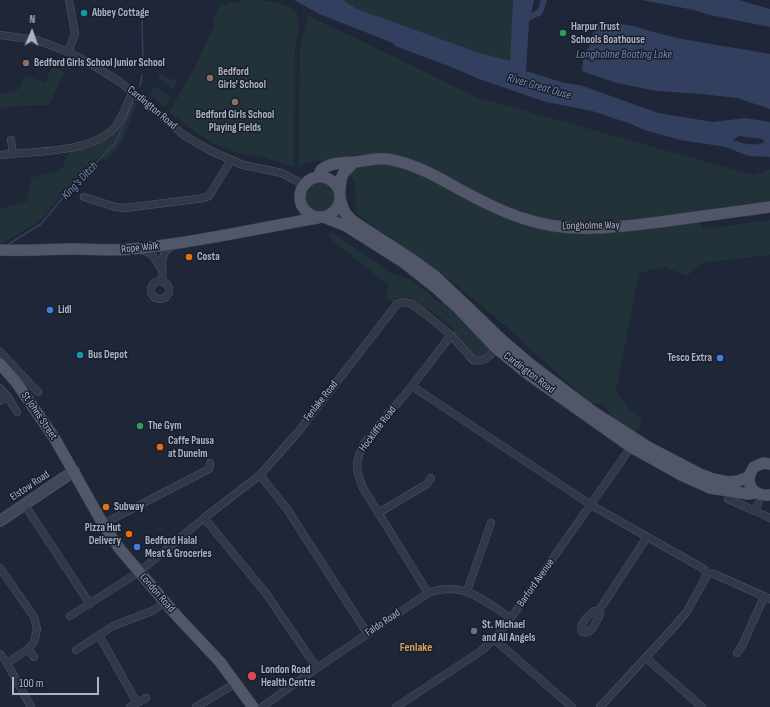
<!DOCTYPE html>
<html>
<head>
<meta charset="utf-8">
<style>
	body { margin:0 }
	#map { position:relative; width:770px; height:707px; overflow:hidden; background:#1f2637; font-family:"Sofia Sans Condensed",sans-serif }
	canvas { display:block }
	.north { position:absolute; left:12px; top:12px; width:40px; height:40px; -webkit-text-stroke:3px #191e2c; paint-order:stroke; rotate:2deg; font-size:11px; font-weight:700; line-height:16px; text-align:center; color:#adb2c4 }
	.north::after { content:''; display:block; margin:auto; width:14px; height:18px; background:#adb2c4; clip-path:polygon(50% 0,100% 100%,50% 72%,0 100%) }
	.scale { position:absolute; left:12px; top:677px; width:87px; height:18px; box-sizing:border-box; border:2px solid #adb2c4; border-top:0; padding-left:5px; font-size:12px; line-height:14px; white-space:nowrap; color:#adb2c4; -webkit-text-stroke:3px #191e2c; paint-order:stroke }
</style>
</head>
<body>
<div id="map">
<canvas width="770" height="707"></canvas>
<div class="north">N</div>
<div class="scale">100 m</div>
</div>
<script>
const ctx = document.querySelector('canvas').getContext('2d');
ctx.lineJoin = 'round';
function paint(path, color) { ctx.fillStyle = color; ctx.fill(path, 'evenodd'); }
function strokePath(path, color, width, dash) { ctx.strokeStyle = color; ctx.lineWidth = width; ctx.lineCap = dash ? 'butt' : 'round'; ctx.setLineDash(dash || []); ctx.stroke(path); }
function label(font, color, halo, rows, align = 'center') {
  ctx.font = font + ' "Sofia Sans Condensed",sans-serif'; ctx.lineWidth = 3; ctx.setLineDash([]); ctx.textBaseline = 'middle'; ctx.strokeStyle = halo; ctx.fillStyle = color; for (const [text, x, y, turn = 0] of rows) {
    ctx.save(); ctx.translate(x, y); ctx.rotate((+turn || 0) * Math.PI / 180); ctx.textAlign = isNaN(turn) ? turn : align; if (halo) ctx.strokeText(text, 0, 0); ctx.fillText(text, 0, 0); ctx.restore();
  }
}
const green = new Path2D(`
	M241,0C260,0 282,0 297,12V21L300,24L295,48L294,167L263,157L241,154L217,145L200,135L170,113V110L195,67L214,26V16L221,3L228,5L229,1L239,4Z
	M343,0H513L511,61L480,53L357,9Z
	M308,15L476,97L753,175L770,169V203L707,212L581,225L533,219L381,154L355,155L336,161L334,160L315,161L298,166L300,49Z
	M52,67L65,72L49,105L17,106L0,109V93C18,92 18,92 25,75L45,83Z
	M160,73L174,81L175,79L177,80L174,90L160,79L158,75Z
	M156,87L171,97L166,106L164,107L150,95C151,91 152,88 156,87Z
	M130,98L137,104L122,142L106,161L100,156L77,177L39,222L3,243H0V209L27,201L31,178L61,170L70,151L103,140Z
	M386,164L406,168L532,226L700,221L702,229L770,220V255L701,263L687,276L664,267L639,273L616,391L629,409L643,420L635,434L613,418L603,404L590,403L494,316L441,273L439,272L357,214L354,181L349,175C356,163 373,165 386,164Z
	M303 197a16 16 0 1 1 32 0a16 16 0 1 1-32 0Z
	M325,231L334,233L388,271L414,281L440,303H443L479,336L489,348C488,352 487,357 482,358C472,360 461,342 455,335V331L434,312L428,308H424L410,297L398,298L393,302L386,299L388,285L334,242Z`);
const water = new Path2D(`
	M294,0H343L357,9L480,53L510,61L513,0H534L529,22L526,71L561,82L583,86L658,113L713,122L745,118L770,122V157L748,156L726,147L681,140L644,130L631,124L592,111L546,102L479,79L451,67L395,46L393,43L319,14ZM739,136L762,139L765,142C754,147 744,144 733,140Z
	M642,0H739L770,9V27L710,15L694,10Z
	M601,21L634,26L653,32L682,39L770,54V109L737,98L701,94L657,91L617,83L584,72L582,70L583,60L585,53L593,40V30L595,24Z`);
const stream = new Path2D(`
	M142,20L143,60
	M140,86L142,75
	M7,245L41,224L65,195L116,142L133,102`);
const canal = new Path2D(`
	M524,20L540,12L544,0`);
const street = new Path2D(`
	M0,35L37,40L68,52L86,61L120,82L185,136L211,151L243,165L282,173L304,185
	M68,52L75,34L69,0
	M11,140L13,153
	M0,155C32,151 89,153 112,130C121,122 127,103 133,92
	M84,197L115,207L125,208L204,198L209,196L231,160
	M141,250C154,253 155,259 161,269
	M151 290a9 9 0 1 1 18 0a9 9 0 1 1-18 0Z
	M162,282C164,266 157,255 173,245
	M0,352L38,392
	M412,386L591,505L704,569L706,573L714,574L770,599
	M0,388L8,397L17,412
	M0,401L8,397
	M260,475L287,509L367,633
	M728,499L755,511
	M24,504L90,604
	M758,504L755,511L770,518
	M378,513L427,484L431,478
	M204,518L265,592L317,668
	M103,524L209,469L210,463
	M0,568L34,617L37,629L34,642L28,649L7,663
	M467,591L491,523
	M428,593L363,488C355,469 355,461 364,443L412,386L451,335
	M594,611H598L600,614C597,621 591,635 582,632C579,624 588,615 594,611Z
	M598,611L602,606L647,537
	M70,616L139,572L204,518L260,475L298,432L397,304L403,302L410,303L424,313L451,335L473,360C485,363 490,356 496,348
	M99,635L137,703
	M494,639L572,707
	M28,649L34,657
	M76,650L113,626L152,611L165,602
	M737,653L742,646L764,597
	M0,654L7,663L31,707
	M646,658L702,707
	M130,707L146,698
	M196,707L236,683
	M262,707L317,668L428,593C463,580 482,600 511,618
	M396,707L481,651L494,639L511,618L631,447
	M600,707L672,629L686,613L705,579L706,573`);
const secondary = new Path2D(`
	M0,521L74,471`);
const primary = new Path2D(`
	M300 197a20 20 0 1 1 40 0a20 20 0 1 1-40 0Z
	M318,177C319,175 320,171 322,169C331,162 344,163 354,162C365,161 375,158 387,159C413,163 436,176 459,189C479,200 500,211 522,218C570,235 619,227 668,221C702,216 736,212 770,207
	M340,193C340,186 340,177 345,171C349,168 351,166 354,162
	M340,199L345,213L353,221L407,256L435,276L472,311L502,340L530,364L592,411L648,447L700,474L713,479L728,482L738,481L749,477
	M323,217L346,226L403,262L436,288L458,308L496,348L525,372L631,447L681,475L710,488L748,494L756,493
	M0,250C24,251 48,249 73,249C93,249 113,251 133,249C196,243 257,228 318,218
	M0,364L16,382L55,439L103,524L119,548L177,616L220,662L253,707
	M770,464L763,463L754,467C743,482 752,497 770,495`);
const markers = [
	[84,13,4,"#0f9aa8"],
	[563,33,4,"#2e9e5b"],
	[26,63,4,"#8d6e63"],
	[210,78,4,"#8d6e63"],
	[235,102,4,"#8d6e63"],
	[189,257,4,"#e8710a"],
	[50,310,4,"#3f7fe0"],
	[80,355,4,"#0f9aa8"],
	[720,358,4,"#3f7fe0"],
	[140,426,4,"#2e9e5b"],
	[160,447,4,"#e8710a"],
	[106,507,4,"#e8710a"],
	[129,534,4,"#e8710a"],
	[137,547,4,"#3f7fe0"],
	[474,631,4,"#6b7280"],
	[252,676,5,"#e0444e"]
];
const poiNames = [
	["Abbey Cottage",92,13],
	["Harpur Trust",571,27],
	["Schools Boathouse",571,40],
	["Bedford Girls School Junior School",34,63],
	["Bedford",218,72],
	["Girls' School",218,85],
	["Bedford Girls School",235,115,"center"],
	["Playing Fields",235,128,"center"],
	["Costa",197,257],
	["Lidl",58,310],
	["Bus Depot",88,355],
	["Tesco Extra",712,358,"right"],
	["The Gym",148,426],
	["Caffe Pausa",168,441],
	["at Dunelm",168,454],
	["Subway",114,507],
	["Pizza Hut",121,528,"right"],
	["Delivery",121,541,"right"],
	["Bedford Halal",145,541],
	["Meat & Groceries",145,554],
	["St. Michael",482,625],
	["and All Angels",482,638],
	["London Road",261,670],
	["Health Centre",261,683]
];
const streetNames = [
	["Cardington Road",152,108,40],
	["Longholme Way",591,226,-1],
	["Rope Walk",140,248,-6],
	["Cardington Road",529,373,37],
	["Fenlake Road",321,401,-52],
	["St Johns Street",39,416,56],
	["Hockliffe Road",378,429,-53],
	["Elstow Road",30,486,-34],
	["Barford Avenue",536,583,-55],
	["London Road",157,593,49],
	["Faldo Road",383,623,-34]
];
const waterNames = [
	["Longholme Boating Lake",624,55],
	["River Great Ouse",539,87,16],
	["King's Ditch",80,181,-47]
];
const neighbourhoodNames = [
	["Fenlake",416,648]
];
paint(green, '#213238');
paint(water, '#323f5f');
strokePath(stream, '#323f5f', 1.5);
strokePath(canal, '#323f5f', 6);
strokePath(street, '#505565', 8);
strokePath(secondary, '#505565', 12);
strokePath(primary, '#3c4151', 12);
strokePath(street, '#333847', 7);
strokePath(secondary, '#41475a', 10);
strokePath(primary, '#515768', 11);
for (const [x, y, r, color] of markers) { const dot = new Path2D(); dot.arc(x, y, r, 0, 2 * Math.PI); ctx.fillStyle = color; ctx.fill(dot); strokePath(dot, '#191e2c', 1.5); }
label('bold 11px', '#adb2c4', '#191e2c', poiNames, 'left');
label('11px', '#adb2c4', '#191e2c', streetNames);
label('italic 12px', '#7485ad', '#191e2c', waterNames);
label('bold 12px', '#d4a158', '#191e2c', neighbourhoodNames);
</script>
</body>
</html>
